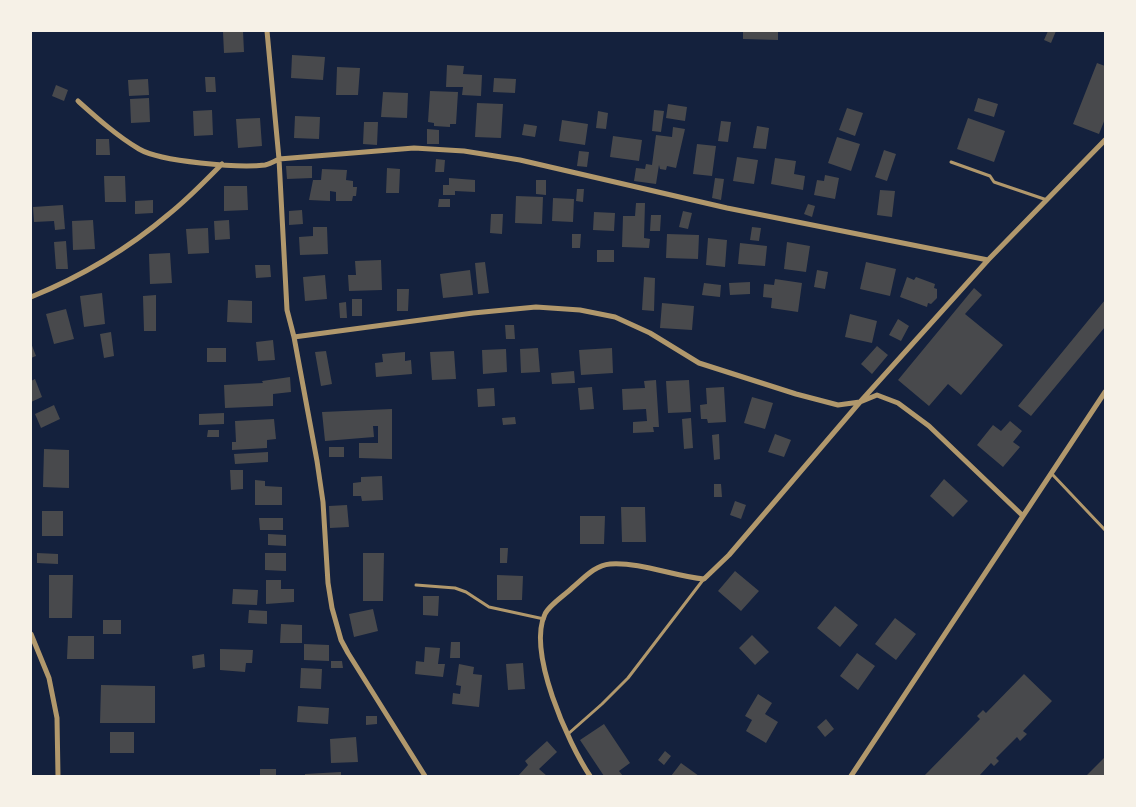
<!DOCTYPE html>
<html>
<head>
<meta charset="utf-8">
<style>
	body { margin:0 }
	#map { position:relative; width:1136px; height:807px; overflow:hidden; background:#14213d; font-family:Commissioner,sans-serif }
	canvas { display:block }
	.frame { position:absolute; inset:0; border:32px solid #f6f1e7; pointer-events:none }
</style>
</head>
<body>
<div id="map">
<canvas width="1136" height="807"></canvas>
<div class="frame"></div>
</div>
<script>
const ctx = document.querySelector('canvas').getContext('2d');
ctx.lineJoin = 'round';
function paint(path, color) { ctx.fillStyle = color; ctx.fill(path, 'evenodd'); }
function strokePath(path, color, width, dash) { ctx.strokeStyle = color; ctx.lineWidth = width; ctx.lineCap = dash ? 'butt' : 'round'; ctx.setLineDash(dash || []); ctx.stroke(path); }
const building = new Path2D(`
	M243,31L244,52L224,53L223,32Z
	M743,31H778V40L743,39Z
	M1048,31H1056L1051,43L1044,40Z
	M292,55L325,57L323,80L291,78Z
	M1097,63L1105,66V119L1099,134L1073,124Z
	M447,65L464,66L463,74L482,75L481,96L462,95L463,87H446Z
	M337,67L360,68L358,95H336Z
	M205,77H215L216,92H206Z
	M494,78L516,79L515,93L493,92Z
	M148,79L149,95L129,96L128,80Z
	M56,85L68,90L64,101L52,96Z
	M430,91L458,92L456,124H450V127L434,126V123L428,122Z
	M383,92L408,93L407,118L381,117Z
	M149,98L150,122L131,123L130,99Z
	M978,98L998,104L994,117L974,111Z
	M477,103L503,104L501,138L475,137Z
	M668,104L687,107L685,121L666,118Z
	M847,108L863,113L855,136L839,130Z
	M212,110L213,135L194,136L193,111Z
	M654,110L664,111L661,132L652,131Z
	M598,111L608,113L606,129L596,128Z
	M295,116L320,117L319,139L294,138Z
	M260,118L262,146L238,148L236,119Z
	M968,118L1005,131L994,162L957,149Z
	M562,120L588,124L585,145L559,141Z
	M721,121L731,122L728,142L718,141Z
	M364,122H378L377,145L363,144Z
	M524,124L537,126L535,137L522,135Z
	M757,126L769,128L766,149L753,148Z
	M673,127L685,129L676,168L667,166L666,170L660,169L659,165L656,184L634,181L636,168L645,169L646,164L652,165L656,135L672,137Z
	M427,129L439,130V144H427Z
	M613,136L642,140L639,161L610,157Z
	M837,137L860,144L851,171L828,163Z
	M96,139H109L110,155H96Z
	M697,144L716,146L712,176L693,174Z
	M884,150L896,154L887,181L875,177Z
	M579,151L589,152L587,167L577,166Z
	M737,157L758,160L754,184L733,181Z
	M775,158L796,161L794,174L805,176L803,190L771,184Z
	M436,159L445,160L444,172H435Z
	M286,166H312V178L287,179Z
	M387,168L400,169L399,193H386Z
	M322,169L347,170L346,180L353,181V187H357L356,196H353L352,201H336V192L330,191V201L309,200L313,180H321Z
	M825,175L839,178L835,199L814,195L817,180L824,181Z
	M104,176H125L126,202H105Z
	M449,178L475,180V192L455,191V195H443V185H449Z
	M715,178L724,179L721,200L712,198Z
	M536,180H546V195L536,194Z
	M224,186H247L248,210L224,211Z
	M577,189H584L583,202L576,201Z
	M880,190L895,191L892,217L877,215Z
	M516,196L543,197L542,224L515,223Z
	M553,198L574,199L573,222L552,221Z
	M439,199H450V207H438Z
	M153,200V213L135,214V201Z
	M636,203H645L644,238L650,239L649,248L622,247L623,216H635Z
	M808,204L815,206L812,217L804,214Z
	M63,205L65,229L55,230L54,221L34,222L33,207Z
	M302,210L303,224L289,225V211Z
	M683,211L692,213L688,229L679,227Z
	M594,212L615,213L614,231L593,230Z
	M491,214H503L502,234L490,233Z
	M651,215H661L660,231H650Z
	M93,220L95,249L73,250L72,221Z
	M229,220L230,239L215,240L214,221Z
	M313,227H327L328,254L300,255L299,237L313,236Z
	M752,227L761,228L759,241L750,240Z
	M208,228L209,253L188,254L186,229Z
	M572,234H581L580,248H572Z
	M667,234L699,235L698,259L666,258Z
	M708,238L727,240L725,267L706,265Z
	M66,241L68,269H56L54,242Z
	M787,242L810,246L806,272L784,269Z
	M740,243L767,246L765,266L738,264Z
	M597,250H614V262H597Z
	M170,253L172,283L150,284L149,254Z
	M381,260L382,290L349,291L348,275H356L355,261Z
	M485,262L489,293L478,294L475,263Z
	M866,262L896,269L890,296L860,289Z
	M255,265H270L271,277L256,278Z
	M470,270L473,295L443,298L440,274Z
	M817,270L828,272L825,289L814,287Z
	M325,275L327,299L305,301L303,277Z
	M644,277L655,278L654,311L642,310Z
	M907,277L914,280L916,277L935,284L934,288L937,289V298L931,304L928,303L927,307L900,297Z
	M775,279L802,283L798,312L771,308L772,298L763,297L764,284L774,285Z
	M750,282V294L730,295L729,283Z
	M704,283L721,285L720,297L702,295Z
	M974,288L982,295L965,314L1003,345L961,395L948,384L929,406L898,380Z
	M397,289H409L408,311H397Z
	M102,293L105,324L84,327L80,296Z
	M156,295V331H144L143,296Z
	M352,299H362V316H352Z
	M228,300L252,301V323L227,322Z
	M1105,300V327L1031,416L1018,406Z
	M346,302L347,318H340L339,303Z
	M662,303L694,306L692,330L660,328Z
	M66,309L74,339L54,344L46,314Z
	M850,314L877,321L872,343L845,337Z
	M898,319L909,326L901,341L889,335Z
	M505,325H514L515,339H506Z
	M111,332L114,356L104,358L100,334Z
	M273,340L275,360L258,361L256,342Z
	M31,343L36,356L31,358Z
	M877,346L888,355L872,374L861,364Z
	M207,348H226V362H207Z
	M538,348L540,372L521,373L520,349Z
	M612,348L613,373L581,375L579,350Z
	M506,349L507,372L483,374L482,350Z
	M326,351L332,384L321,386L315,352Z
	M454,351L456,379L432,380L430,352Z
	M405,352V361L411,360L412,374L376,377L375,363L383,362L382,354Z
	M574,371L575,383L552,384L551,373Z
	M290,377L291,392L273,394V406L225,408L224,385L263,383L262,381Z
	M35,379L42,397L31,402V381Z
	M656,380L659,427H653L654,432L633,433V422L647,421L646,409L623,410L622,389L645,388L644,381Z
	M689,380L691,412L668,413L666,381Z
	M592,387L594,409L580,410L578,388Z
	M724,387L726,422L708,423L707,419H701L700,405L707,404L706,388Z
	M494,388L495,406L478,407L477,389Z
	M752,397L773,403L765,429L744,423Z
	M54,405L60,419L41,428L35,414Z
	M392,409V459L359,458V443H378V426H373L374,437L325,441L322,412Z
	M224,413V424L199,425V414Z
	M515,417L516,424L503,425L502,418Z
	M691,418L693,448L684,449L682,419Z
	M274,419L276,439L267,440V448L232,450V442H236L235,421Z
	M1010,421L1022,431L1013,442L1020,447L1003,467L977,445L993,425L1001,431Z
	M208,430H219V437H207Z
	M719,434L720,459L714,460L712,435Z
	M775,434L791,440L784,457L768,452Z
	M329,447H344V457H329Z
	M44,449L69,450V488L43,487Z
	M268,452V462L235,464L234,454Z
	M230,470H243V489L231,490Z
	M382,476L383,500L362,501L361,496H353V483L361,482V477Z
	M944,479L968,501L953,517L930,496Z
	M255,480L265,481V486L282,487V505H255Z
	M714,484H721L722,497H714Z
	M735,501L746,505L741,519L730,515Z
	M347,505L349,527L330,528L329,506Z
	M621,507H645L646,542H622Z
	M42,511H63V536H42Z
	M580,516H605L604,544H580Z
	M259,518H283V530H260Z
	M268,534L286,535V546L268,545Z
	M500,548H508L507,563H500Z
	M37,553L58,554V564L37,563Z
	M265,553H286V571L265,570Z
	M363,553H384L383,601H363Z
	M735,571L759,591L741,611L718,591Z
	M49,575H73L72,618H49Z
	M497,575L523,576L522,600H497Z
	M266,580H281V589H294V602L266,604Z
	M233,589L258,590L257,605L232,604Z
	M423,596H439L438,616L423,615Z
	M835,606L858,625L840,647L817,628Z
	M373,609L378,631L354,637L349,614Z
	M249,610L267,611V624L248,623Z
	M895,618L916,634L896,660L875,644Z
	M103,620H121V634H103Z
	M281,624L302,625V643H280Z
	M752,635L769,652L755,665L739,648Z
	M68,636H94V659H67Z
	M451,642H460V658H450Z
	M304,644L329,645V661L304,660Z
	M425,647L440,648L438,664H445L443,677L415,674L416,661L424,662Z
	M220,649L253,650L252,663H246L245,672L220,670Z
	M857,653L875,666L858,690L840,676Z
	M204,654L205,667L193,669L192,656Z
	M331,661H342L343,668H331Z
	M523,663L525,689L508,690L506,664Z
	M459,664L474,667L473,674L482,675L479,707L452,704L453,693L460,694L461,686L456,685Z
	M301,668L322,669L321,689L300,688Z
	M1024,674L1052,701L1023,731L1027,734L1020,741L1017,737L996,758L999,761L994,766L991,763L979,776H924L980,719L977,716L983,710L986,713Z
	M101,685L155,686V723H100Z
	M758,694L772,703L765,714L778,722L766,743L746,731L752,720L745,716Z
	M298,706L329,708L328,724L297,722Z
	M366,716H377V724L366,725Z
	M826,719L834,729L825,737L817,727Z
	M604,724L630,763L619,771L623,776H604L580,740Z
	M110,732H134V753H110Z
	M356,737L358,762L331,763L330,739Z
	M547,741L557,752L539,769L547,776H518L528,765L525,761Z
	M665,751L671,756L664,765L658,760Z
	M1105,757V776H1086Z
	M681,763L699,776H671Z
	M260,769H276V776H260Z
	M341,772V776H305V774Z`);
const service = new Path2D(`
	M951,162L990,176L994,182L1047,200
	M1052,474L1105,530
	M416,585L455,588L466,592L489,607L544,619
	M568,734L602,704L628,678L703,580`);
const minor = new Path2D(`
	M267,31L279,159L287,310L294,337L317,461L323,502L328,583L332,608L341,640L348,653L425,776
	M78,101C97,118 117,136 139,149C161,162 239,168 265,165C270,164 275,161 279,159L414,148L464,151L520,160L727,208L988,260L1105,140
	M31,297C80,277 129,248 169,214C188,199 205,181 222,164
	M294,337L473,313L536,307L580,310L615,317L650,333L699,363L796,394L838,405L860,402L877,395L898,403L929,426L1022,515
	M31,634L49,678L57,718L58,776
	M590,776C568,743 527,652 545,614C549,605 565,595 572,588C583,579 595,565 610,564C641,562 673,576 704,579L729,555L860,402L988,260
	M851,776L1105,392`);
paint(building, '#48494c');
strokePath(service, '#b1986c', 3);
strokePath(minor, '#b1986c', 5);
</script>
</body>
</html>
